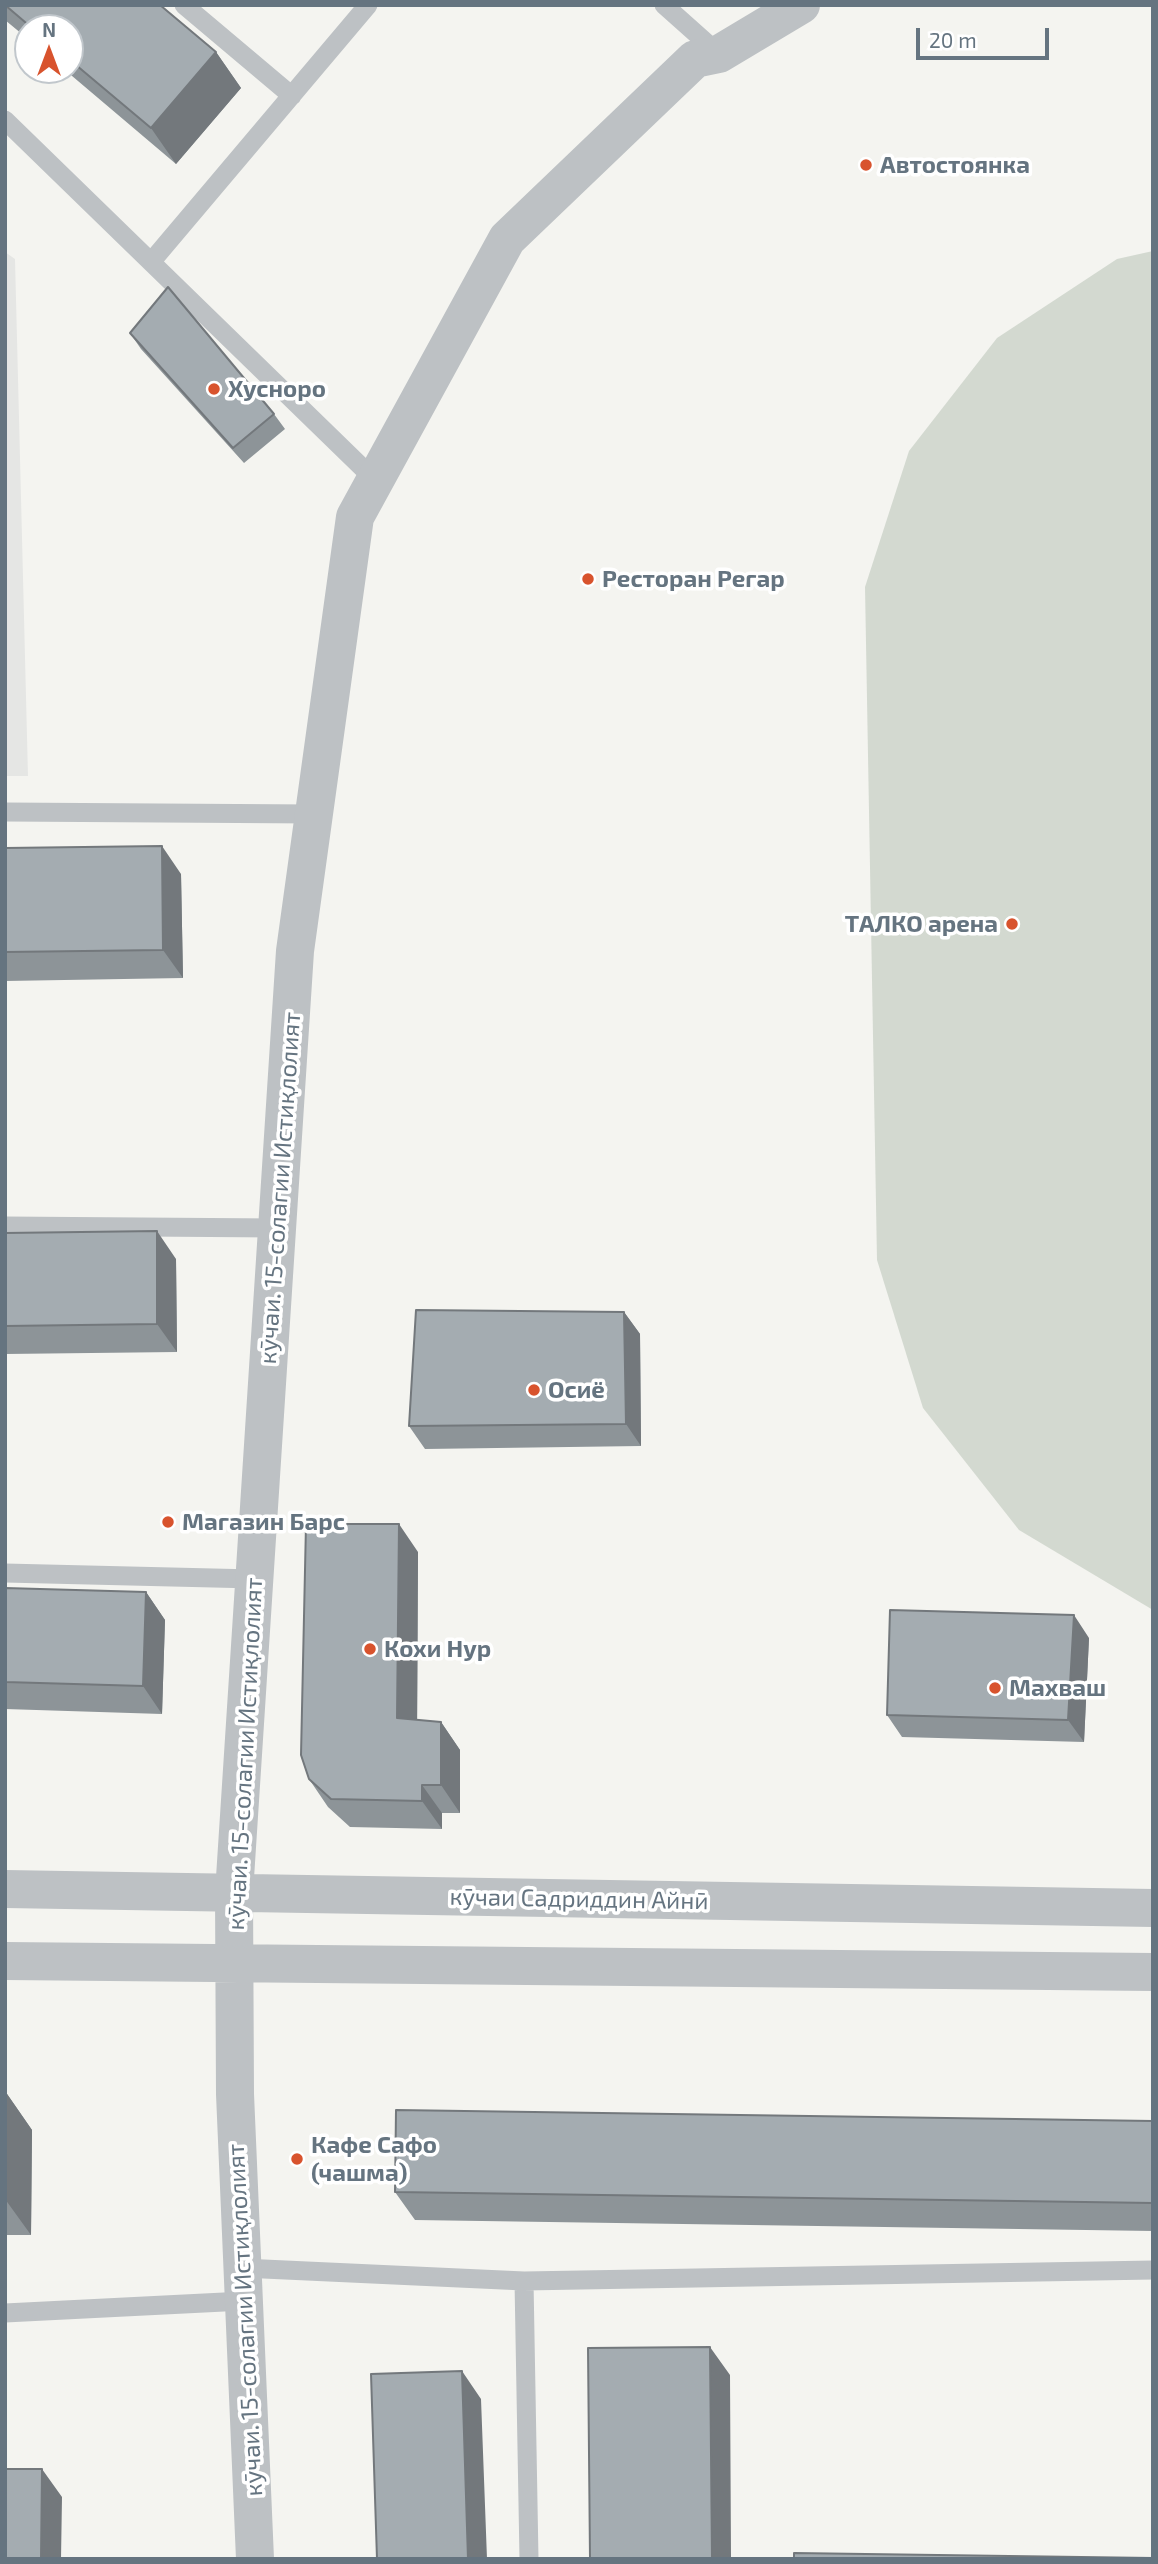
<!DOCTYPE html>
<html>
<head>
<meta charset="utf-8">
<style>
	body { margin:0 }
	#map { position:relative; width:1158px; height:2564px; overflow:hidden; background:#f4f4f0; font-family:"Exo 2",sans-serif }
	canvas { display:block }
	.frame { position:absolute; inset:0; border:7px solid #657480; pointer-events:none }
	.north { position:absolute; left:14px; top:14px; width:70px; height:70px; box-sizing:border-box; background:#fff; border:2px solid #c1c7cc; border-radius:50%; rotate:0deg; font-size:19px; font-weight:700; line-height:28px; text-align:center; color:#657480 }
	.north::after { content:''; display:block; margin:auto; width:24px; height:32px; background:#d8532d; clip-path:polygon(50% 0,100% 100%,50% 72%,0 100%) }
	.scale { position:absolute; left:916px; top:28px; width:133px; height:32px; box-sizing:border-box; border:4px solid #657480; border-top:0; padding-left:9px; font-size:21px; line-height:24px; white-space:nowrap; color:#657480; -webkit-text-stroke:5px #fff; paint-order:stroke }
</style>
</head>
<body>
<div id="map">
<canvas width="1158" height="2564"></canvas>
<div class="frame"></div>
<div class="north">N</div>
<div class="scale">20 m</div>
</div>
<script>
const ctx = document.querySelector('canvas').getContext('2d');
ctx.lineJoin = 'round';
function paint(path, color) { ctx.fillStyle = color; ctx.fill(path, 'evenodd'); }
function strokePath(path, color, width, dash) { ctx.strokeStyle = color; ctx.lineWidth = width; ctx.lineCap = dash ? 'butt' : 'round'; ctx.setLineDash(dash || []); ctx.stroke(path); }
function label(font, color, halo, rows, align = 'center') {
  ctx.font = font + ' "Exo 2",sans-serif'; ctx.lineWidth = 7; ctx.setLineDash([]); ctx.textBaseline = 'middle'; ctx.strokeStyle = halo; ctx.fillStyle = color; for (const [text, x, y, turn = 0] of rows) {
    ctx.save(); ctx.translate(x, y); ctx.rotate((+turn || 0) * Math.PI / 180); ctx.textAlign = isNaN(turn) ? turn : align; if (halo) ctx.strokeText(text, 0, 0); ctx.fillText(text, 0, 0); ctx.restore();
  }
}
const built = new Path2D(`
	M5,252L15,259L28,776H5Z`);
const green = new Path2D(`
	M1153,251V1610L1019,1530L923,1408L877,1260L865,587L909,451L997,338L1117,259Z`);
const service = new Path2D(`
	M184,5L292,96
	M664,5L719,54
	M5,120L375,480
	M151,262L368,5
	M5,812L314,814
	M5,1226L278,1228
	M5,1573L255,1579
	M242,2268L524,2281L529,2559
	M524,2281L1153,2270
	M5,2313L244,2301`);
const tertiary = new Path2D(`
	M5,1889L1153,1908
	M5,1961L1153,1972
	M255,2559L235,2094L234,1893L295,951L355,517L507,239L695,59L719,54L801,5`);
const wall = new Path2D(`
	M5,5L216,52L241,88L176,164L65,70H70V28H28V39L5,20Z
	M130,333L274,414L285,429L244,463L141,349Z
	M5,848L181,874L183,978L5,981Z
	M5,1233L176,1259L177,1352L5,1354Z
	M624,1312L640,1334L641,1446L425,1449L409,1426Z
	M418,1552L417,1720L441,1722L460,1750V1813H442V1829L350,1827L328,1807L309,1779Z
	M5,1588L146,1592L165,1620L162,1714L5,1709Z
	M1089,1638L1084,1742L902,1737L887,1715Z
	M5,2091L32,2130L31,2235H5Z
	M1153,2121V2231L415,2220L395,2192Z`);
const shadedWall = new Path2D(`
	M216,52L241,88L176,164L151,128Z
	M162,846L181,874L183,978L163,950Z
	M157,1231L176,1259L177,1352L157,1324Z
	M624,1312L640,1334L641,1446L626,1424Z
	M399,1524L418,1552L417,1746L397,1718Z
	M146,1592L165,1620L162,1714L143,1686Z
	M1074,1615L1089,1638L1084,1742L1068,1720Z
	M441,1722L460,1750V1813L441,1785Z
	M422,1785L442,1813V1829L422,1801Z
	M5,2091L32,2130L31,2235L5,2199Z
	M710,2347L730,2375L731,2559H712Z
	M462,2371L481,2399L487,2559H468Z
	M42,2469L62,2497L61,2559H41Z`);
const building = new Path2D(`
	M5,5H160L216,52L151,128L70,60V28H32Z
	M168,287L274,414L233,448L130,333Z
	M162,846L163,950L5,952V848Z
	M157,1231V1324L5,1326V1233Z
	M416,1310L624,1312L626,1424L409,1426Z
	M306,1524H399L397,1718L441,1722V1785H422V1801L331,1799L309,1779L301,1755Z
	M5,1588L146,1592L143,1686L5,1682Z
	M890,1610L1074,1615L1068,1720L887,1715Z
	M396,2110L1153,2121V2203L395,2192Z
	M710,2347L712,2559H590L588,2348Z
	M462,2371L468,2559H377L371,2374Z
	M5,2469H42L41,2559H5Z
	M794,2553L1153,2558V2559H794Z`);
const markers = [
	[866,165,7,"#d8532d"],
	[214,389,7,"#d8532d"],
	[588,579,7,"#d8532d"],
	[1012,924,7,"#d8532d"],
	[534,1390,7,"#d8532d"],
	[168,1522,7,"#d8532d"],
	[370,1649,7,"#d8532d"],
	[995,1688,7,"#d8532d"],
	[297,2159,7,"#d8532d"]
];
const poiNames = [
	["Автостоянка",880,165],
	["Хусноро",228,389],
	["Ресторан Регар",602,579],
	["ТАЛКО арена",998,924,"right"],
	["Осиё",548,1390],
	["Магазин Барс",182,1522],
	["Кохи Нур",384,1649],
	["Махваш",1009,1688],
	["Кафе Сафо",311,2145],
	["(чашма)",311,2173]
];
const streetNames = [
	["кӯчаи. 15-солагии Истиқлолият",280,1188,-86],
	["кӯчаи. 15-солагии Истиқлолият",245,1754,-87],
	["кӯчаи Садриддин Айнӣ",579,1899,1],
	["кӯчаи. 15-солагии Истиқлолият",245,2320,-93]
];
paint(built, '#e5e6e4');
paint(green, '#d3d9d0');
strokePath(service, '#bdc1c4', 19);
strokePath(tertiary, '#bdc1c4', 38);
paint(wall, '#8d9498');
paint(shadedWall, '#73787c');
paint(building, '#a4acb1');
strokePath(building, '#73787c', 2);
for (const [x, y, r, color] of markers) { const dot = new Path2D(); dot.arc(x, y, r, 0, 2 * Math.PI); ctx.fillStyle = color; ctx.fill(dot); strokePath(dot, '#fff', 2.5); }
label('bold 24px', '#657480', '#fff', poiNames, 'left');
label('24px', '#657480', '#fff', streetNames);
</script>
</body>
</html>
